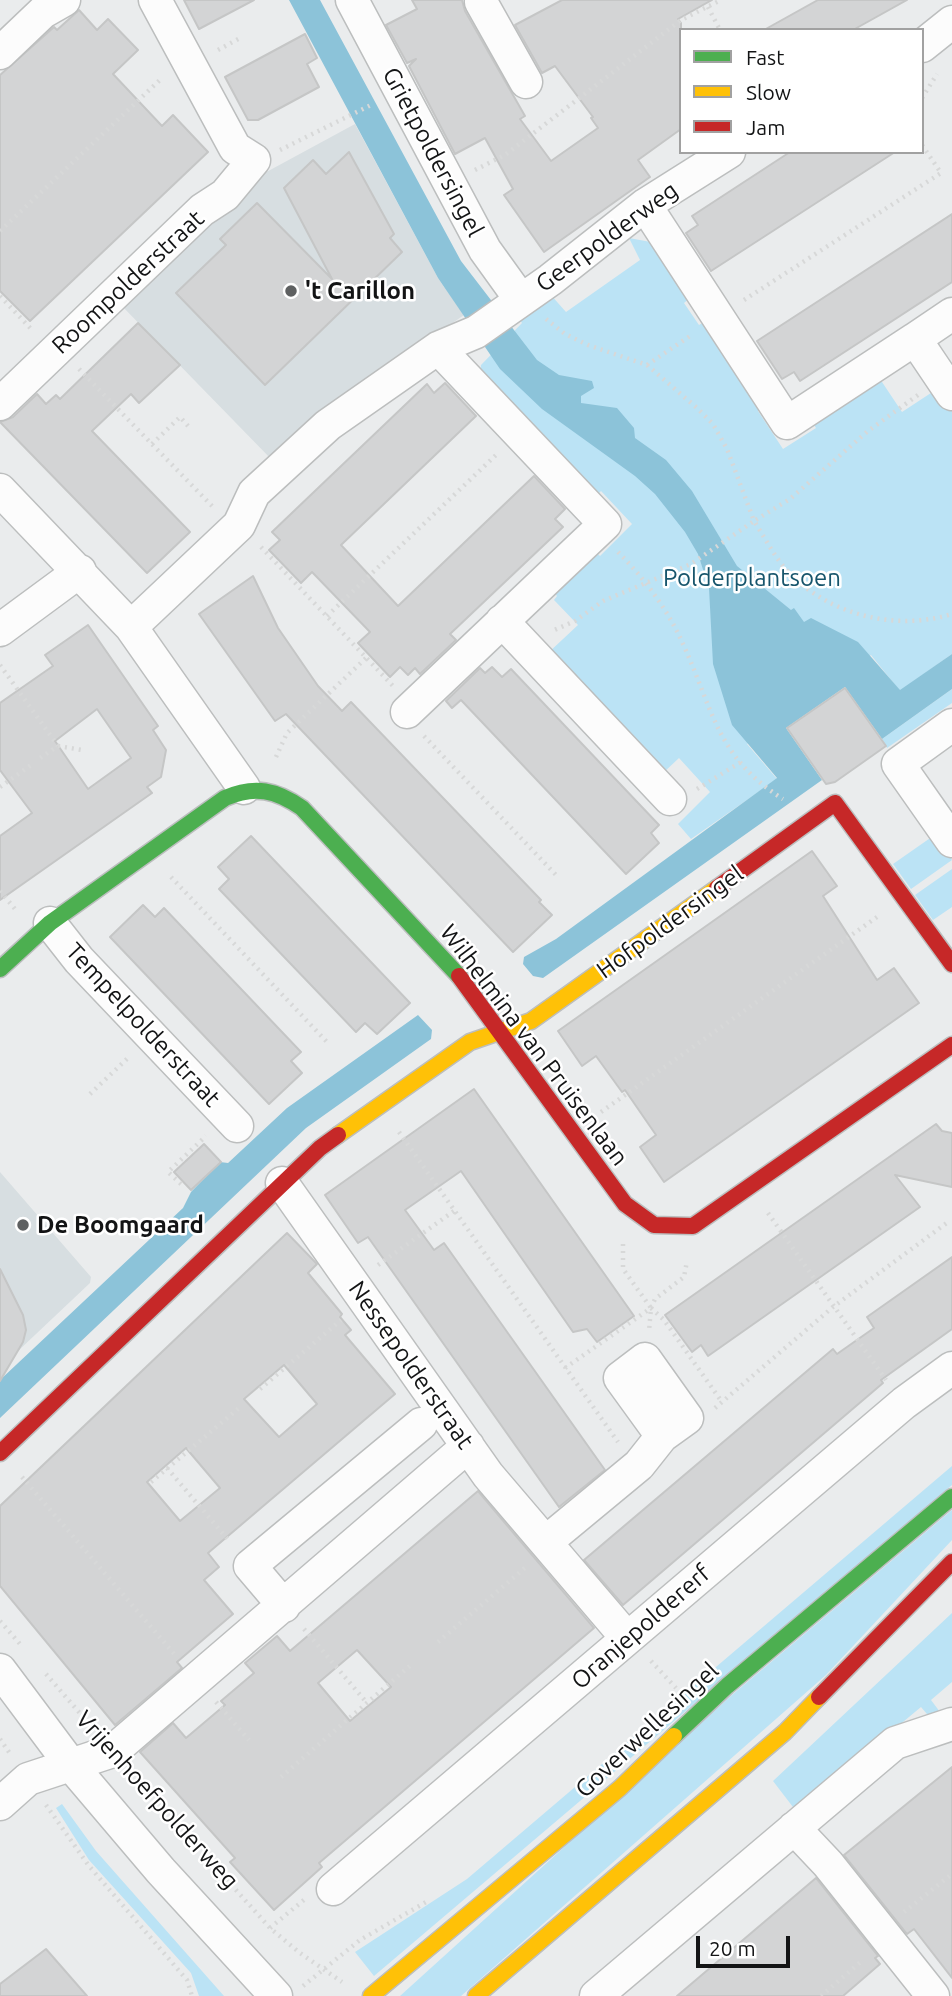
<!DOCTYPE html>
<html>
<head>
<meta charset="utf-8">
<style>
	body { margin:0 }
	#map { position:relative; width:952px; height:1996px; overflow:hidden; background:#eaeced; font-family:Ubuntu,sans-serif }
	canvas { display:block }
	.legend { position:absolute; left:679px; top:28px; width:245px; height:126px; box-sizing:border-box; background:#fff; border:2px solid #a1a1a1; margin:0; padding:9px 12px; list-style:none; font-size:21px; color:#131415 }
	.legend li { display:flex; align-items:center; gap:14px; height:35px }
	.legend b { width:35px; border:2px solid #a1a1a1 }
	.scale { position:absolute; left:696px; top:1936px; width:94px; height:32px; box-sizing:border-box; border:4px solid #131415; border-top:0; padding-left:9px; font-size:21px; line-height:24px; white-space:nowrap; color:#131415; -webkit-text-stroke:5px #fff; paint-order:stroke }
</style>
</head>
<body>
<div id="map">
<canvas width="952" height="1996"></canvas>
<ul class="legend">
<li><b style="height:9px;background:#4caf50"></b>Fast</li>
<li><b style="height:9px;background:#ffc107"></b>Slow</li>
<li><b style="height:9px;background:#c62828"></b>Jam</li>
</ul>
<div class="scale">20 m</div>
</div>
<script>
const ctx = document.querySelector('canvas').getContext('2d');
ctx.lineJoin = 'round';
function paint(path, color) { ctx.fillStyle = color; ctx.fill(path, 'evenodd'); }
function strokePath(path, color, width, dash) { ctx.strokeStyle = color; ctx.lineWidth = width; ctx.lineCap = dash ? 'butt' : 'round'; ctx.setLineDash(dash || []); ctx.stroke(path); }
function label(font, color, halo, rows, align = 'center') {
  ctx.font = font + ' Ubuntu,sans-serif'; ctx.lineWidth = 5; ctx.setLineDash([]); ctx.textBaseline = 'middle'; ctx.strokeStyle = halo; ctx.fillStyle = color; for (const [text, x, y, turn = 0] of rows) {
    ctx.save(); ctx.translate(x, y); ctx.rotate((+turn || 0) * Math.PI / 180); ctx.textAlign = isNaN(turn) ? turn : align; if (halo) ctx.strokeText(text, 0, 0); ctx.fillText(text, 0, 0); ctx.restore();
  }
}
const built = new Path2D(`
	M355,124L438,278L464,315L320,415L273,461L120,304L248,182Z
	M0,1172L91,1277L90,1283L0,1368Z`);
const green = new Path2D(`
	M629,238L656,243L691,297L684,303L699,325L706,321L762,406L758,411L783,449L816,428L811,420L878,376L902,412L934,391L940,393L952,411V654L900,691L871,655L747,744L777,779L691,839L678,824L710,792L679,758L662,774L547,654L578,625L554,600L557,596L552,589L594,550L600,556L632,524L601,491L595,497L480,376L481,365L522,323L518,317L550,294L566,312L640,260Z
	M952,689V703L887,748L882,739Z
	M936,834L952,860L911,889L893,864Z
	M952,869V907L933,920L915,895Z
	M952,1466V1485L374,1976L355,1952L467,1879Z
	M952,1510V1540L826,1675L461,1996H400L733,1694Z
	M952,1613V1682L931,1700L943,1716L932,1720L921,1707L796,1811L773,1781Z
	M62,1804L96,1851L224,1996H199L191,1973L89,1860L56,1808Z`);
const water = new Path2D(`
	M289,0H320L461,261L537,360L559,375L592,381L594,388L581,396V403L617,408L634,428L635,438L666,460L692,491L737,566L791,610L794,608L804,622L811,618L858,642L900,690L952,654V689L882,739L845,687L786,728L822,780L543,978L533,976L523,964L524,957L556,939L777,778L732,725L713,664L709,588L698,554L685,532L655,494L635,476L542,409L500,369L438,278Z
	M418,1015L432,1030L431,1039L306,1128L0,1418V1380L183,1208L191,1192L220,1162L228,1163L287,1108Z`);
const building = new Path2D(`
	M184,0H254L199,29Z
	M412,0H462L465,11L525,116L520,119L551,161L598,128L591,118L593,117L555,66L542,73L515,25L562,0H712L678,19L681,23V129L638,160L650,177L544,252L504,195L513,189L485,138L455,154L409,66L416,59L407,63L386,25L417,9Z
	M818,0H907L853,30H764Z
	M79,10L97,30L108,19L138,50L113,74L162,126L173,115L208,152L30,321L0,291V75L54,27L57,30Z
	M305,34L317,58L307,64L319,87L258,120H248L225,77Z
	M349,152L394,234L390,238L402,252L265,385L176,293L226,245L220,239L257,203L332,279L284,188L313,160L326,174Z
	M790,152H895L711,271L686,233L698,225L692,216Z
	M952,214V282L800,381L794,372L782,379L757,341Z
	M138,323L180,365L139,403L131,394L92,431L190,532L147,573L0,422L13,417L37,394L46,404L56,395L60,399Z
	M445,383L476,416L341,545L398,606L534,476L565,509L555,519L563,527L450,634L456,640L420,674L415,668L408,675L400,667L390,677L358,643L370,632L312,572L301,583L269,550L280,540L272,532L427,384L434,393Z
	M253,576L278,628L318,686L342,711L351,702L541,900L539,902L552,915L513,952L286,714L275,721L199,614Z
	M88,625L158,726L153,730L166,750L161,777L147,787L152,793L0,900V836L32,813L0,770V703L53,666L45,655ZM97,709L131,758L88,789L55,741Z
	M492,667L502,677L511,669L659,825L651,833L659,843L626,874L461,700L452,708L446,701L480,668L485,673Z
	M845,688L886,746L835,782L826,784L787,728Z
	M251,836L410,1003L377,1034L365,1023L356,1032L219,889L229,879L218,867Z
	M812,851L837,886L823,896L877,980L894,968L919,1003L664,1182L640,1147L656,1135L625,1090L622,1092L596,1056L582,1066L558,1031Z
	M143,905L155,917L164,908L301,1052L291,1061L302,1073L269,1104L110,937Z
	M474,1089L634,1316L597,1342L587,1329L573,1332L461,1171L405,1210L434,1250L444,1243L605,1470L559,1507L368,1237L358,1243L325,1195Z
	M936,1124L942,1131L952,1133V1187L895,1175L920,1207L708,1356L701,1345L692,1352L665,1315Z
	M204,1144L221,1162L191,1190L174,1172Z
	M287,1233L317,1264L308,1273L342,1314L340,1317L351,1330L345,1335L395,1394L208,1553L219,1567L204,1580L233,1614L177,1662L182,1668L115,1725L0,1586V1506ZM284,1365L317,1404L279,1437L244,1399ZM186,1448L220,1488L180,1521L147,1482Z
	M952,1257V1329L881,1380L883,1383L623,1605L584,1560L833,1349L837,1354L874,1328L867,1317Z
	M0,1269L23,1315L26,1330L23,1342L0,1381Z
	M478,1491L594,1628L319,1863L322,1867L274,1910L230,1862L235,1858L140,1752L173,1723L186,1738L225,1705L221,1701L254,1673L245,1663L277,1636L290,1651ZM357,1650L391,1687L350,1721L318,1683Z
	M952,1767V1978L914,1929L907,1934L844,1855Z
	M816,1878L878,1956L875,1958L880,1964L843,1996H677Z
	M46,1949L87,1996H0V1984Z`);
const path = new Path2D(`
	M708,7L720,30
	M218,50L242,37
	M922,98L937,74
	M280,150L373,104
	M475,170L505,155L681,20L721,0
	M0,231L162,78
	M0,296L33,331
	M744,300L941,173L922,145
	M546,319L565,334L588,345L647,365L697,408L713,424L727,449L754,521L691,564L603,601L575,621L552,631
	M647,365L693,334
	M79,369L214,508
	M918,395L868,431L790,499L754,521C765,538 776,560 791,575C833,616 897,631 952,614
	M152,444L180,417L188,426
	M261,547L393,686
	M618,552C644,578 668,610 683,644C713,709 716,757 783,799
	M327,616L496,455
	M0,665L58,746L40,758
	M424,736L556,875
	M58,746L82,750
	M276,757L287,733L366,658
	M0,787L34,763
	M697,789L741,762
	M171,877L327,1042
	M0,891L15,909
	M90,1094L130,1056
	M601,1112L877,917
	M399,1132L618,1442
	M181,1184L168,1172L206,1136
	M768,1213L886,1380
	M623,1244V1269L651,1308L649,1331
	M378,1265L454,1211
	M651,1308L664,1320L722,1402
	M565,1368L651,1308L655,1299L684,1277L687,1261
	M260,1389L341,1320
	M715,1408L833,1307L948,1222
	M167,1468L230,1542
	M22,1477L176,1656
	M151,1482L239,1408
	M0,1621L20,1644
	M304,1629L367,1703
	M438,1642L526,1567
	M651,1661L676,1688
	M46,1674L91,1726
	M216,1702L249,1740
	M0,1739L11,1755
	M133,1775L270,1928L300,1953L342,1982
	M281,1777L412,1664
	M46,1805L89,1866L187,1980L192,1996
	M904,1912L952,1874
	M270,1928L305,1899
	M303,1986L360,1940L426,1902
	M821,1996L863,1960`);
const street = new Path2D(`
	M352,0L485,250L521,300
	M481,2L526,82
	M922,46L952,22
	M0,53L43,12L64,0
	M645,205L787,423L915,339L952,394
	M915,339L952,314
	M0,404L202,210L225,195L254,160L235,148L155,0
	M0,490L131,627L244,788
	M502,621L670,799
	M131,627L239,525L254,493L328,425L438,348L476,332L550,280L645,205L729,152
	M0,630L80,571
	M407,712L605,524L438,348
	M952,725L898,764L952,841
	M50,923L79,960L237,1126
	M282,1183L488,1475L627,1638
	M546,1542L639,1465L662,1436L620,1378L645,1359L687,1418L662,1436
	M284,1606L250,1566L421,1424
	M0,1670L71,1765L161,1871L276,1996
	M0,1804L28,1779L113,1751L468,1446
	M794,1828L828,1864L933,1996
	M333,1889L904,1403L952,1368
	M596,1996L895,1743L952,1724`);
const fast = new Path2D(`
	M0,969L50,923L225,798C255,785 276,790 302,808L459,976
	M674,1736L727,1686L952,1497`);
const slow = new Path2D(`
	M338,1135L470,1042L531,1021L717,888
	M371,1996L620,1788L674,1736
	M476,1996L785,1732L819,1697`);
const jam = new Path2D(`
	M717,888L835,803L952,964
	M459,976L625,1204L654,1225L693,1226L952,1045
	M0,1453L320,1148L338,1135
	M819,1697L952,1562`);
const markers = [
	[291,291,7,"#5e6061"],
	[23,1225,7,"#5e6061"]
];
const streetNames = [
	["Grietpoldersingel",433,152,62],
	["Geerpolderweg",607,237,-36],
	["Roompolderstraat",128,282,-43],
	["Hofpoldersingel",670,922,-36],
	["Tempelpolderstraat",143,1025,47],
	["Wilhelmina van Pruisenlaan",534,1045,53],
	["Nessepolderstraat",411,1365,55],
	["Oranjepoldererf",641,1627,-41],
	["Goverwellesingel",647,1730,-43],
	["Vrijenhoefpolderweg",157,1800,48]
];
const poiNames = [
	["'t Carillon",305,291],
	["De Boomgaard",37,1225]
];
const parkNames = [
	["Polderplantsoen",752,578]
];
paint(built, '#d7dee1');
paint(green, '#bbe3f5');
paint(water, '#8cc3d9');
paint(building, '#d3d4d5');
strokePath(building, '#c5c6c6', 2);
strokePath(street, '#bcbebe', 35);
strokePath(fast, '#bcbebe', 19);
strokePath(slow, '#bcbebe', 19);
strokePath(jam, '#bcbebe', 19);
strokePath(path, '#d7d8d8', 4.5, [2, 5]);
strokePath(street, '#fcfcfc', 32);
strokePath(fast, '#4caf50', 16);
strokePath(slow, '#ffc107', 16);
strokePath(jam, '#c62828', 16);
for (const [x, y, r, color] of markers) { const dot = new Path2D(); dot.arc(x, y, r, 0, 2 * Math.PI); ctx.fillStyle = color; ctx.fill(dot); strokePath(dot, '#fff', 2.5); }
label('24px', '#131415', '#fff', streetNames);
label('bold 24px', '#131415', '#fff', poiNames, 'left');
label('24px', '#17556c', '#fff', parkNames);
</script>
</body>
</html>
